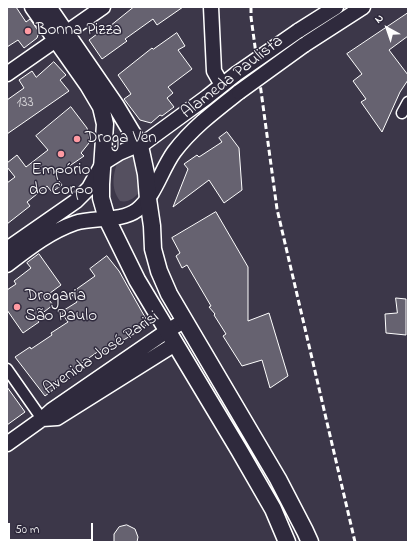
<!DOCTYPE html>
<html>
<head>
<meta charset="utf-8">
<style>
	body { margin:0 }
	#map { position:relative; width:415px; height:549px; overflow:hidden; background:#3c3749; font-family:"Indie Flower",sans-serif }
	canvas { display:block }
	.frame { position:absolute; inset:0; border:8px solid #fff; pointer-events:none }
	.north { position:absolute; left:367px; top:8px; width:40px; height:40px; -webkit-text-stroke:3px #2f2a3d; paint-order:stroke; rotate:320deg; font-size:11px; font-weight:700; line-height:16px; text-align:center; color:#fff }
	.north::after { content:''; display:block; margin:auto; width:14px; height:18px; background:#fff; clip-path:polygon(50% 0,100% 100%,50% 72%,0 100%) }
	.scale { position:absolute; left:8px; top:523px; width:85px; height:18px; box-sizing:border-box; border:2px solid #fff; border-top:0; padding-left:5px; font-size:12px; line-height:14px; white-space:nowrap; color:#fff; -webkit-text-stroke:3px #2f2a3d; paint-order:stroke }
</style>
</head>
<body>
<div id="map">
<canvas width="415" height="549"></canvas>
<div class="frame"></div>
<div class="north">N</div>
<div class="scale">50 m</div>
</div>
<script>
const ctx = document.querySelector('canvas').getContext('2d');
ctx.lineJoin = 'round';
function paint(path, color) { ctx.fillStyle = color; ctx.fill(path, 'evenodd'); }
function strokePath(path, color, width, dash) { ctx.strokeStyle = color; ctx.lineWidth = width; ctx.lineCap = dash ? 'butt' : 'round'; ctx.setLineDash(dash || []); ctx.stroke(path); }
function label(font, color, halo, rows, align = 'center') {
  ctx.font = font + ' "Indie Flower",sans-serif'; ctx.lineWidth = 3; ctx.setLineDash([]); ctx.textBaseline = 'middle'; ctx.strokeStyle = halo; ctx.fillStyle = color; for (const [text, x, y, turn = 0] of rows) {
    ctx.save(); ctx.translate(x, y); ctx.rotate((+turn || 0) * Math.PI / 180); ctx.textAlign = isNaN(turn) ? turn : align; if (halo) ctx.strokeText(text, 0, 0); ctx.fillText(text, 0, 0); ctx.restore();
  }
}
const green = new Path2D(`
	M138,153L140,192C134,198 128,203 120,201C110,188 113,173 119,158Z`);
const building = new Path2D(`
	M7,7H16L26,22L30,19L39,32L37,38L24,48L18,40L7,47Z
	M134,7H183L157,25L153,19L125,39L127,41L102,59L89,40L101,31L102,32Z
	M408,13V36L389,50L408,75V80L400,92L382,132L361,102L366,99L353,81L362,74L347,54Z
	M177,33L185,46L178,50L192,69L168,87L173,93L167,98L174,107L162,116L160,115L151,123L140,120L124,99L131,94L118,75L152,48L153,49Z
	M54,62L66,75L60,80L69,91L7,134V100L24,88L19,80L32,71L36,77Z
	M71,107L87,128L89,136V143L81,153L84,156L55,176L62,185L52,192L47,186L27,202L30,206L7,224V183L15,177L7,167V163L17,155L26,167L48,150L36,136Z
	M227,132L239,148L242,190L224,203L209,180L173,207L188,169L184,164L197,155L199,157L222,142L219,138Z
	M216,212L248,267V321L269,313L288,376L270,388L262,360L242,366L223,336L226,334L214,315L215,314L209,307L211,306L187,265L182,268L176,256L180,253L172,238Z
	M39,254L61,285L46,296L53,305L36,318L39,322L23,333L7,310V290L16,284L14,281L31,268L27,263Z
	M107,256L119,271L146,319V325L144,328L120,342L121,344L106,353L103,348L55,382L58,386L45,396L15,357L30,347L31,349L52,335L51,333L68,322L61,312L77,302L71,293L95,276L90,269Z
	M396,298L406,299V335L386,333L385,314L397,313Z
	M7,387L25,412L7,425Z
	M127,525L135,529L138,537L137,542H114V534L119,527Z`);
const street = new Path2D(`
	M402,113L408,102
	M7,369L42,419`);
const secondary = new Path2D(`
	M211,7L214,71L222,85
	M298,31L336,7
	M304,45L363,7
	M7,74L103,7
	M7,249L76,201L89,188L103,163L119,153L133,147L140,146L207,97L236,74
	M7,265C28,249 49,232 75,223C93,217 121,222 137,210C155,196 161,170 174,152C192,128 216,110 239,92
	M42,419L57,418L175,344
	M7,444L42,419L52,410L167,331L184,321`);
const primary = new Path2D(`
	M33,7L88,85L101,107L105,124L101,184V198L107,219L137,280L239,450L273,509L287,542
	M48,7L116,106L140,146L146,174L148,199L152,226L153,249L159,271L169,294L278,479L305,531L310,542`);
const rail = new Path2D(`
	M251,7V17L277,209L355,542`);
const secondaryBridge = new Path2D(`
	M236,74L298,31
	M239,92L304,45`);
const markers = [
	[28,31,4,"#ff9aa2"],
	[77,139,4,"#ff9aa2"],
	[61,154,4,"#ff9aa2"],
	[17,307,4,"#ff9aa2"]
];
const numberNames = [
	["133",25,104]
];
const poiNames = [
	["Bonna Pizza",36,31],
	["Droga Ven",85,139],
	["Empório",61,171,"center"],
	["do Corpo",61,191,"center"],
	["Drogaria",25,297],
	["São Paulo",25,317]
];
const streetNames = [
	["Alameda Paulista",233,78,-38],
	["Avenida José Parisi",102,354,-34]
];
paint(green, '#555060');
paint(building, '#666270');
strokePath(building, '#fff', 1);
strokePath(street, '#fff', 13);
strokePath(secondary, '#fff', 17);
strokePath(primary, '#fff', 19);
strokePath(street, '#2f2a3d', 10);
strokePath(secondary, '#2f2a3d', 14);
strokePath(primary, '#2f2a3d', 16);
strokePath(rail, '#fff', 3, [6, 3]);
strokePath(secondaryBridge, '#fff', 17, []);
strokePath(secondaryBridge, '#2f2a3d', 14);
for (const [x, y, r, color] of markers) { const dot = new Path2D(); dot.arc(x, y, r, 0, 2 * Math.PI); ctx.fillStyle = color; ctx.fill(dot); strokePath(dot, '#2f2a3d', 1.5); }
label('15px', '#d9d8db', null, numberNames);
label('17px', '#fff', '#2f2a3d', poiNames, 'left');
label('17px', '#fff', '#2f2a3d', streetNames);
</script>
</body>
</html>
